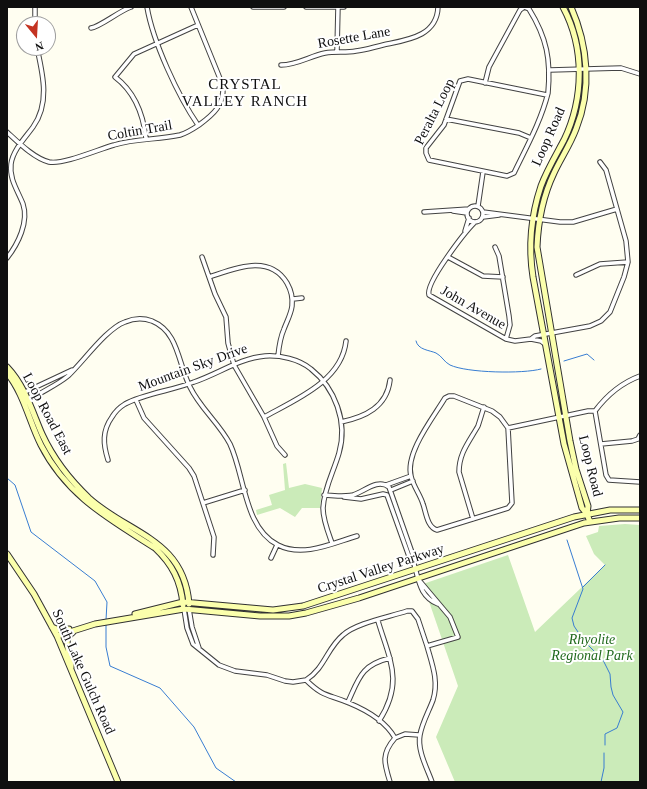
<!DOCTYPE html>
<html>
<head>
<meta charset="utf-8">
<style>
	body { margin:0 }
	#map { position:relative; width:647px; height:789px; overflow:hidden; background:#fffef1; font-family:"Times New Roman",serif }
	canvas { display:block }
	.frame { position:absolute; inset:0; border:8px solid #0f0f0f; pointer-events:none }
	.north { position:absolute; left:16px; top:16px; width:40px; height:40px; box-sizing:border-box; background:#fff; border:1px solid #9f9f9f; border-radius:50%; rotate:162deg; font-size:11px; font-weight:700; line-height:16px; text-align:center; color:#0f0f0f }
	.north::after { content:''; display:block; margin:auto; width:14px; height:18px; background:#c43322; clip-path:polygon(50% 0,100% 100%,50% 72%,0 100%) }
</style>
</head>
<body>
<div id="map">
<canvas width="647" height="789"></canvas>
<div class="frame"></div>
<div class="north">N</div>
</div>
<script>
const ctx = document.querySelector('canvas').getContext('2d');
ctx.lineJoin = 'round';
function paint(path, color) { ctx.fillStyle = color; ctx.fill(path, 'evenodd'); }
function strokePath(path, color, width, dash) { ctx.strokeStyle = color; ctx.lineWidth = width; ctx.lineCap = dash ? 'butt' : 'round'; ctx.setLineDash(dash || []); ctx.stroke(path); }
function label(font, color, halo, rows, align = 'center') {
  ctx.font = font + ' "Times New Roman",serif'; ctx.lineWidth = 4; ctx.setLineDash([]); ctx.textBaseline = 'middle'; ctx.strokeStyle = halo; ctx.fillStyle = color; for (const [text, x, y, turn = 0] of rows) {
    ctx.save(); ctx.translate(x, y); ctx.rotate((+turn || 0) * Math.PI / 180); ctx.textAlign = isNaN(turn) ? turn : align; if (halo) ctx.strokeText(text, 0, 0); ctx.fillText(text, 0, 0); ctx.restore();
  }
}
const green = new Path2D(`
	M286,463L289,488L305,484L322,488L320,508H302L295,517L280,508L257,515L256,510L272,505L269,495L285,490L283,464Z
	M625,524L640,525V782H455L436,737L458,686L423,584L508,555L535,632L605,565L594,554L586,536L598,532L599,526Z`);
const stream = new Path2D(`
	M416,341C418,350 429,350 436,353C442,356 444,362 450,365C467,373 523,374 541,369
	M564,361L587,354L594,360
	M7,478L15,485L31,532L95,581L107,602L106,620
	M567,540L583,589L572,618L574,626L580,635
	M583,587L605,565
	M106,623V647L110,666L160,688L194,727L216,768L236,782
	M582,639L602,659
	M603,660L610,674L611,687L613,695L623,712L617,728L605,734V745
	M601,782L604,768V753`);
const street = new Path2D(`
	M147,7C153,42 178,96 198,125
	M253,7H284
	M306,7H344
	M35,24V7
	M91,28C100,27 119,11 131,7
	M337,51L338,7
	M281,65C297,65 310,56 325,53C336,51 346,53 356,51C365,50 374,47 383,45C406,40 437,37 438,7
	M550,70L621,68L640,74
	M485,83L489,67L520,10L524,7L529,9C547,38 551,60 548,93C541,121 527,146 514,173L507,176L429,160L426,153V148L444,125L460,81L468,79L547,95
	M446,119L519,133L531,138
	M7,132C19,143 34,158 49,162C63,165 99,149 114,145C136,138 158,140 180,135C187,133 193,129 199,125C214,114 224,105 223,86L191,7
	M146,138C143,113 135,92 115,77L134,54L198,25
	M467 214a8 8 0 1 1 16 0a8 8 0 1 1-16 0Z
	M478,206L483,172
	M453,211L467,213
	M424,212L469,209
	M483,212L560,222H573L617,209
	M483,217L499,215
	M475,222C465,232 425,283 429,295L506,339L515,341L531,339
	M465,231L469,218
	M495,247L499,256L509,316L510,325L506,339
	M202,257L215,294L226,317L228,343L234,365L264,417L277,446L285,455
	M448,257L483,276L503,277
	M7,258C18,244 29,222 23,204C18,191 9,179 11,164C13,150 25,138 33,127C50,103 43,75 37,48
	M576,275L600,264L628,262
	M209,277C234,269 269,253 287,283C291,290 293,297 292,306C291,314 287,321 284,329C280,338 279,346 278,356
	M293,299L302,298
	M545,344L541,341L531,339L535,336L590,326L601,321L610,312L624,277L628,262L626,241L606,170L600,162
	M640,376C621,383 607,395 595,411L606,475L609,480L640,482
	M23,393L72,370
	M449,396H454L492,411L500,417L508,428L512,503L508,508L437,530C427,527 426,512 423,504C420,494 413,486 411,476C405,453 433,418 445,398Z
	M136,400L144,418L189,468L194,476L214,537L213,555
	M27,402C40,392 56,386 68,376C83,362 107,328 125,322C134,318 144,318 152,321C179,332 178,364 190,387C200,408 219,423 230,444C245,476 244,528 278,545C303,558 333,543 357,536
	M264,417C295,400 342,381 346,341
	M341,422C365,417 387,407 390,380
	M508,428L588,411H595
	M601,444L632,441L638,439L640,435
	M108,460C103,444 102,431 112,417C115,412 120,407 125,404C143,394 174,390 194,382C218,374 240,358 265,356C280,355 299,359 311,369C335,388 348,422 339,453C334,471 324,488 323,508C323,520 328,532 332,543
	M386,485L411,476
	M391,490L413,481
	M324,495L338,496
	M336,496C342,496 348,496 353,495C364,492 377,478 389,487L415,561L414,564C419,581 420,597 438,604
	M344,497L361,499L383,494L387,495L411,562L414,564
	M203,503L245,490
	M473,519L459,472C459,453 469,442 478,426C480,420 482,413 484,407
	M271,558L277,545
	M184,609L187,628L193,644L219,665L235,671L267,675L285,681L293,682L306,680C324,698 329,694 349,703C366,710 386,722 395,738C381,754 384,763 390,782
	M189,609L192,627L199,648
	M378,621C390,661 404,682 379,721
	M427,646C432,664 439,681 433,700C429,711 422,723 420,735C417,750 427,768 432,782
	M306,680C325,668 327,648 343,635C356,623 389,617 407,611H412L418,619L427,646L458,637L450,617L418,579
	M348,702C359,678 361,665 390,658
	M395,738L405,734L419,735`);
const secondary = new Path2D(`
	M563,7C585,48 584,98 564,140C556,155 547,170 541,186C531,216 528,245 533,277L564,444L582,508L587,514
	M571,7C588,46 592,89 576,129C570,145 561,158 554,173C543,196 538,222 537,247L570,441L576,469L588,506L587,514L590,522
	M7,367C25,386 32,411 42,434C53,458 70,480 89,498C129,534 184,539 189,604
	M7,373C24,394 29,421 41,445C67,496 108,518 155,548C172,564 181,581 183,605
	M7,554L34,594L57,636L118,782
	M135,614L183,602L273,610L303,606L574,517L610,510H640
	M52,627L59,630L69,629
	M57,636L95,624L184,609L260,616H289L306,613L359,598L584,523L619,518H640
	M71,668C73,654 60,641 73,632`);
const streetNames = [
	["Rosette Lane",354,38,-10],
	["Peralta Loop",435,112,-63],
	["Coltin Trail",140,131,-10],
	["Loop Road",549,137,-66],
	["John Avenue",473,308,30],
	["Mountain Sky Drive",193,368,-20],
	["Loop Road East",47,414,62],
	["Loop Road",590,466,76],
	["Crystal Valley Parkway",381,569,-18],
	["South Lake Gulch Road",83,672,66]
];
const parkNames = [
	["Rhyolite",592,640],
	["Regional Park",592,656]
];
const neighbourhoodNames = [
	["CRYSTAL",245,85],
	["VALLEY RANCH",245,102]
];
paint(green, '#cbebb9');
strokePath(stream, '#387dd1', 1);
strokePath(street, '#424242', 5.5);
strokePath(secondary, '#313131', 7);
strokePath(street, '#fff', 3.5);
strokePath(secondary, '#fbffac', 5);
label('14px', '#0f0f0f', '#fff', streetNames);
label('italic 14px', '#20691c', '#fff', parkNames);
ctx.letterSpacing = '1px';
label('15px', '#0f0f0f', '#fff', neighbourhoodNames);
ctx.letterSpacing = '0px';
</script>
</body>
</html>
